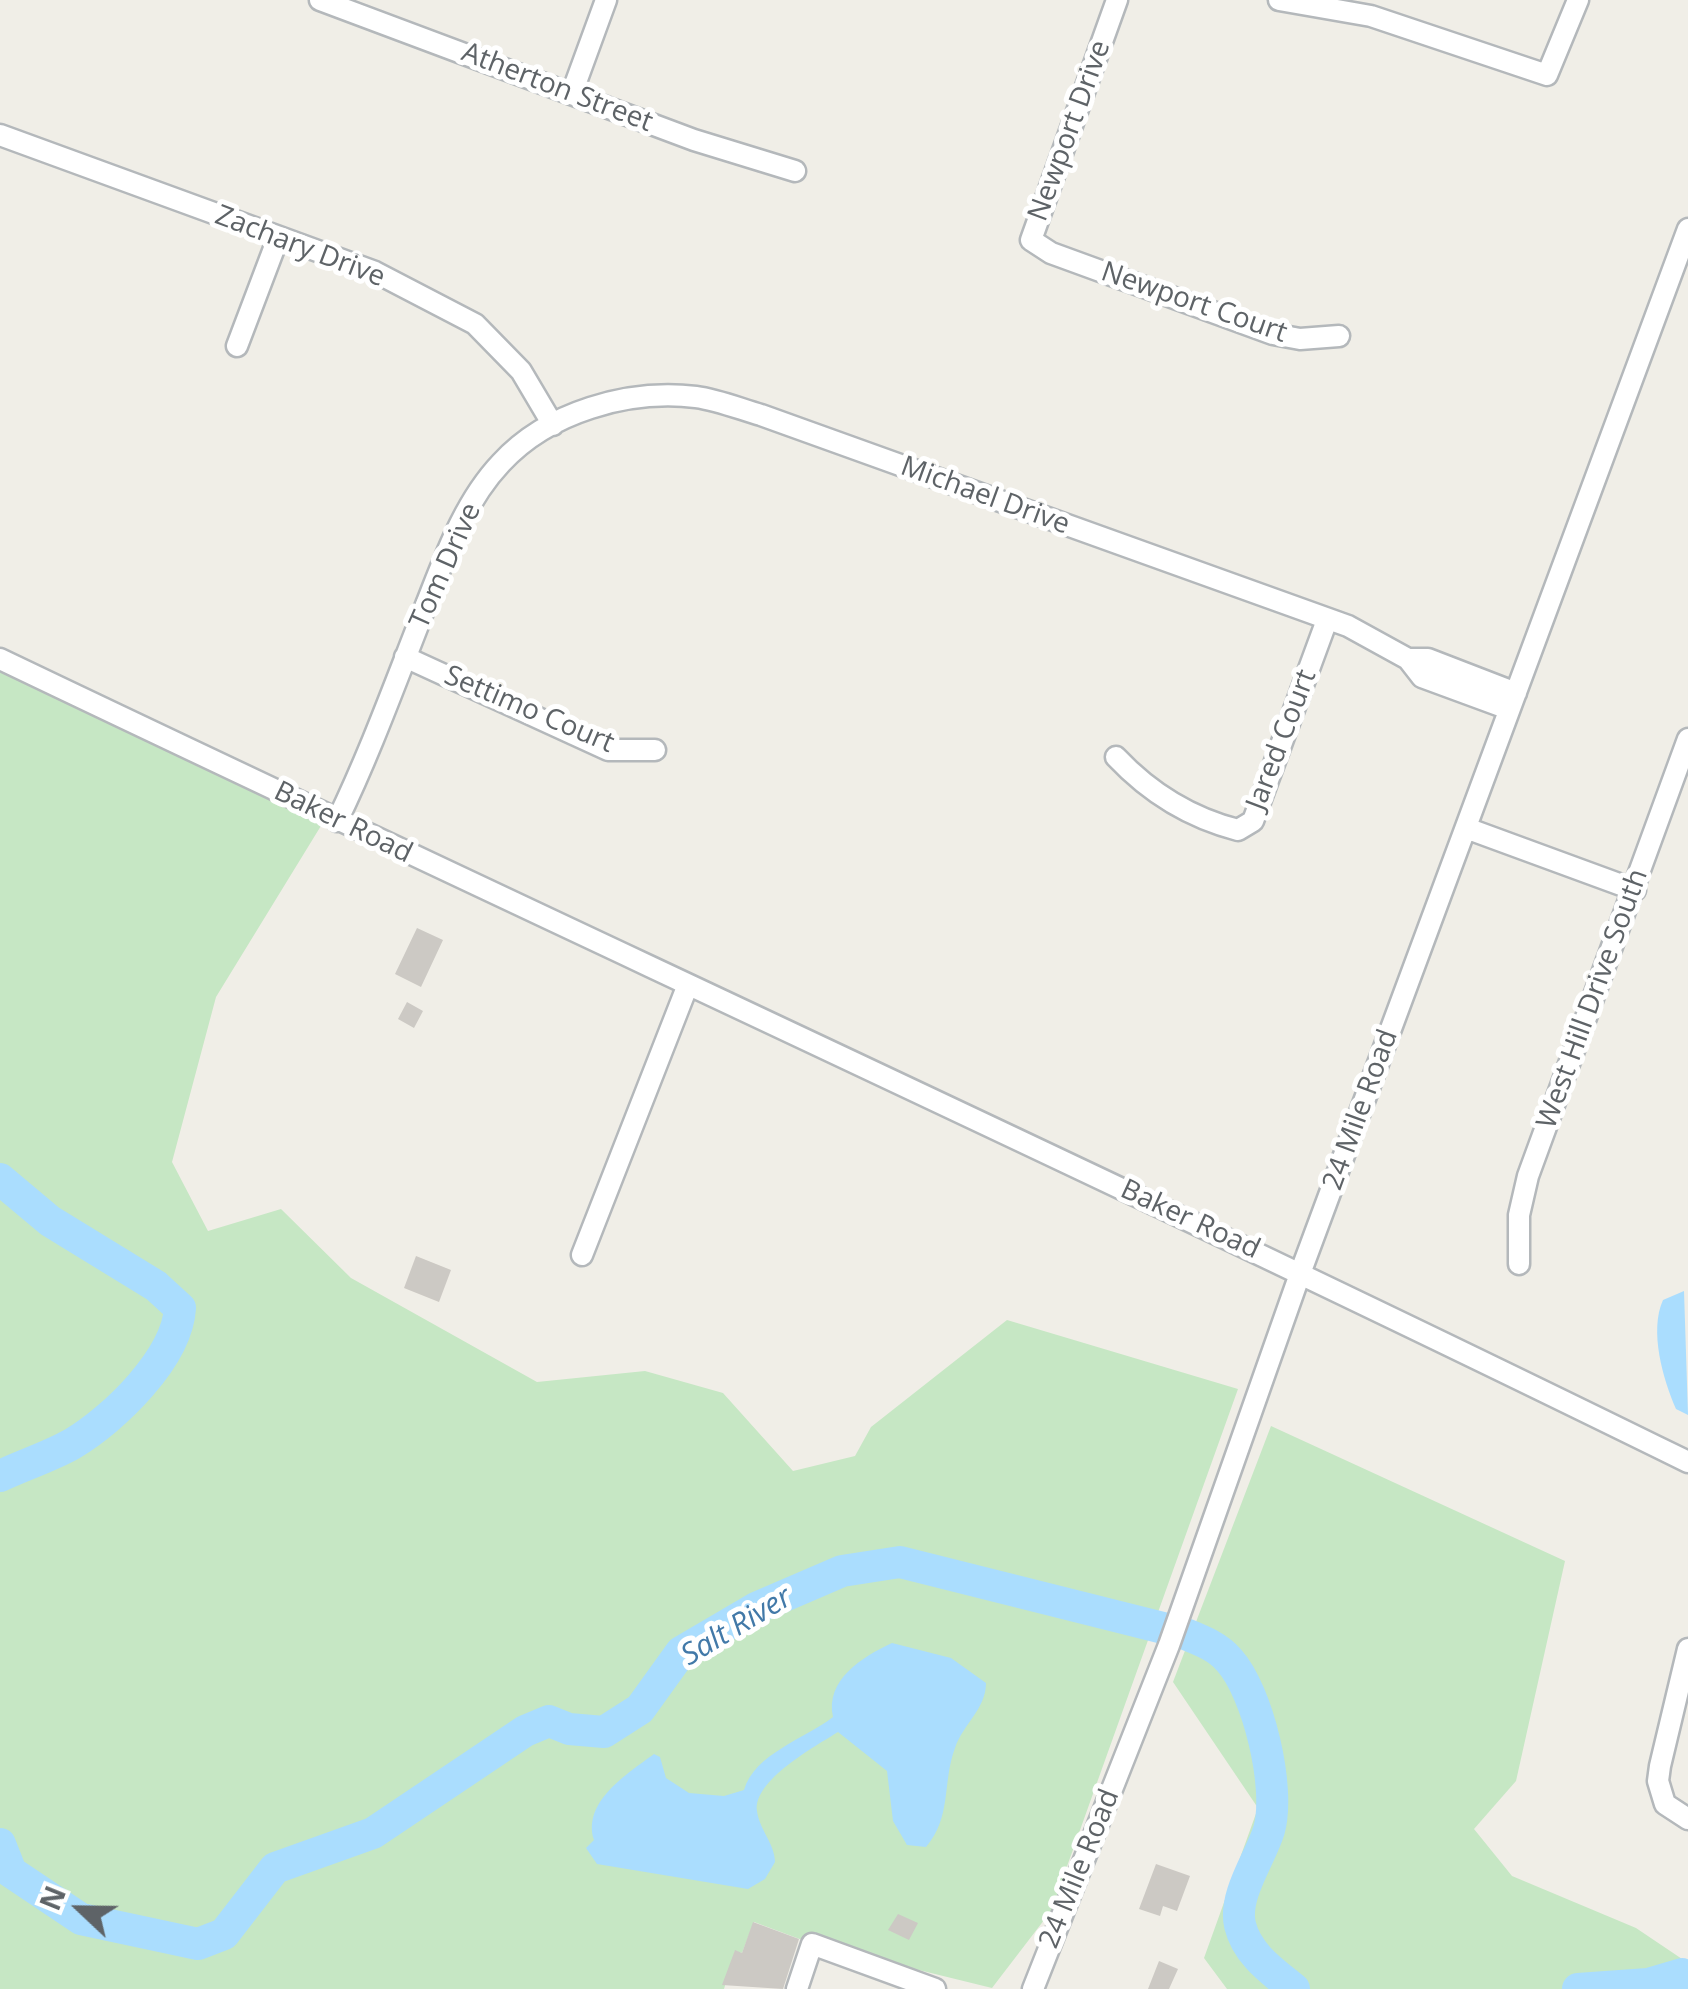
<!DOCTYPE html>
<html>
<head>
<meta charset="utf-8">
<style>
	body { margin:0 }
	#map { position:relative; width:1688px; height:1989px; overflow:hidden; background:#f0eee7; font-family:"Open Sans",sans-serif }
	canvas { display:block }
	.north { position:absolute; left:30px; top:1859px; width:100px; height:100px; -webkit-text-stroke:8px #fff; paint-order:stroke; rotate:292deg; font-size:28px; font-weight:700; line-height:40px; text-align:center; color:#5e6367 }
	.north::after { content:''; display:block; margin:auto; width:35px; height:45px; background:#5e6367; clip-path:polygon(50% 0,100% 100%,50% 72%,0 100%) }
</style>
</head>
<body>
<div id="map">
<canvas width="1688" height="1989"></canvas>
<div class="north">N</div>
</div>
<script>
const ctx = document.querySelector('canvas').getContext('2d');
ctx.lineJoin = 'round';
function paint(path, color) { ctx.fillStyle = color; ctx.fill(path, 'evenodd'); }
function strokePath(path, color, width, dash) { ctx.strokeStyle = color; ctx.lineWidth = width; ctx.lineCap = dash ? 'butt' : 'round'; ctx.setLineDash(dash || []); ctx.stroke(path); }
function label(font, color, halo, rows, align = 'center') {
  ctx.font = font + ' "Open Sans",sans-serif'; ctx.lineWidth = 10; ctx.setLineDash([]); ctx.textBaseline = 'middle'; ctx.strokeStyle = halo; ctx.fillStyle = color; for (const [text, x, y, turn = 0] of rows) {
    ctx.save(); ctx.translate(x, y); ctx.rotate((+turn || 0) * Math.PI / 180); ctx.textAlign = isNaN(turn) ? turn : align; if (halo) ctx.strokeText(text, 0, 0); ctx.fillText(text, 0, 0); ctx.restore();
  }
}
const green = new Path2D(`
	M0,656L327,816L216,997L172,1162L208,1231L281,1209L351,1278L537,1382L645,1371L723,1393L793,1471L855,1456L871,1427L1007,1320L1238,1389L1051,1911L992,1988L813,1944L754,1922L742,1953L735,1951L724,1989H0Z
	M1271,1426L1565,1561L1516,1781L1474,1829L1512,1876L1636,1928L1688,1963V1989H1227L1204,1958L1258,1808L1173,1682Z`);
const water = new Path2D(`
	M1684,1291L1688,1415L1676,1409C1663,1379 1649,1331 1663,1300Z
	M892,1643L951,1658L986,1683C986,1709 963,1724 955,1748C942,1783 952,1817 926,1847L907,1845L893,1821L887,1771L838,1732C816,1746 753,1780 757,1811C759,1829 775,1844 775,1862L765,1879L748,1889L597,1864L586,1848L594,1840C582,1802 627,1774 654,1754L660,1757L666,1778L689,1793L724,1796L744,1790C754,1754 806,1738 833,1717C825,1680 862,1657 892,1643Z`);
const river = new Path2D(`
	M0,1179L50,1221L156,1286L180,1308C177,1358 114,1419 72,1444C49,1457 23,1465 0,1476
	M0,1844L11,1872L81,1919L198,1944L224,1934L275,1868L373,1833L525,1731L549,1721L569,1729L604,1732L640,1709L681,1652L756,1608L842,1571L900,1562L1183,1633C1200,1640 1217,1646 1229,1660C1258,1692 1281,1788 1269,1830C1261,1857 1233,1895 1240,1925C1247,1954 1272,1971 1294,1989
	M1578,1989L1648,1984L1682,1974L1688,1978`);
const building = new Path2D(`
	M417,928L443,940L421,987L395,974Z
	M407,1002L423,1011L414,1028L398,1019Z
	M416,1256L451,1270L439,1302L404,1288Z
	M1156,1864L1190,1876L1177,1911L1163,1906L1160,1916L1139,1909Z
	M898,1914L918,1923L909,1940L888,1930Z
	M753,1922L799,1939L783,1989L722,1985L735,1950L742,1953Z
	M1159,1961L1178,1969L1169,1989H1148Z`);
const minor = new Path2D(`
	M320,0L694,140L795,171
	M1117,0L1031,240L1051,253L1273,334L1300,339L1339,336
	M1279,0L1371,16L1547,75L1578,0
	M572,93L606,0
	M0,135L375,272L475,324L521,371L553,425
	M237,346L278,238
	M405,657L608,750H655
	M0,659C562,928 1129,1187 1688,1462
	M1509,709L1422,677L1408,659H1428L1516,693
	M1116,757C1149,792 1191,818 1238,830L1253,821L1327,620
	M337,821C370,753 396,681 424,610C444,560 463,503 501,463C548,412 628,389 696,397C718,400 740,409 761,415L1348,626L1408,659
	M1466,828L1635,890
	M582,1255L687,987
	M1519,1264V1215L1528,1176L1688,739
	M1688,1649L1660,1766L1658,1781L1665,1804L1688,1819
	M797,1989L812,1944L935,1989
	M1033,1989L1169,1645L1301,1271L1688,229`);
const streetNames = [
	["Atherton Street",557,88,21],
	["Newport Drive",1070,131,-70],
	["Zachary Drive",300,247,21],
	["Newport Court",1194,303,19],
	["Michael Drive",985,496,20],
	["Tom Drive",446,566,-66],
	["Settimo Court",529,710,23],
	["Jared Court",1282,740,-69],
	["Baker Road",343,823,26],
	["West Hill Drive South",1593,999,-70],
	["24 Mile Road",1361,1110,-70],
	["Baker Road",1190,1220,25],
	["24 Mile Road",1080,1869,-68]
];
const waterNames = [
	["Salt River",737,1627,-31]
];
paint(green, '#c6e7c4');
paint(water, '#aaddfe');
strokePath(river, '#aaddfe', 32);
paint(building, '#ccc9c4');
strokePath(minor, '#b4b8bb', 25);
strokePath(minor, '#fff', 20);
label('28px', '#5e6367', '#fff', streetNames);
label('italic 30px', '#4279a8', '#fff', waterNames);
</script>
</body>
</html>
